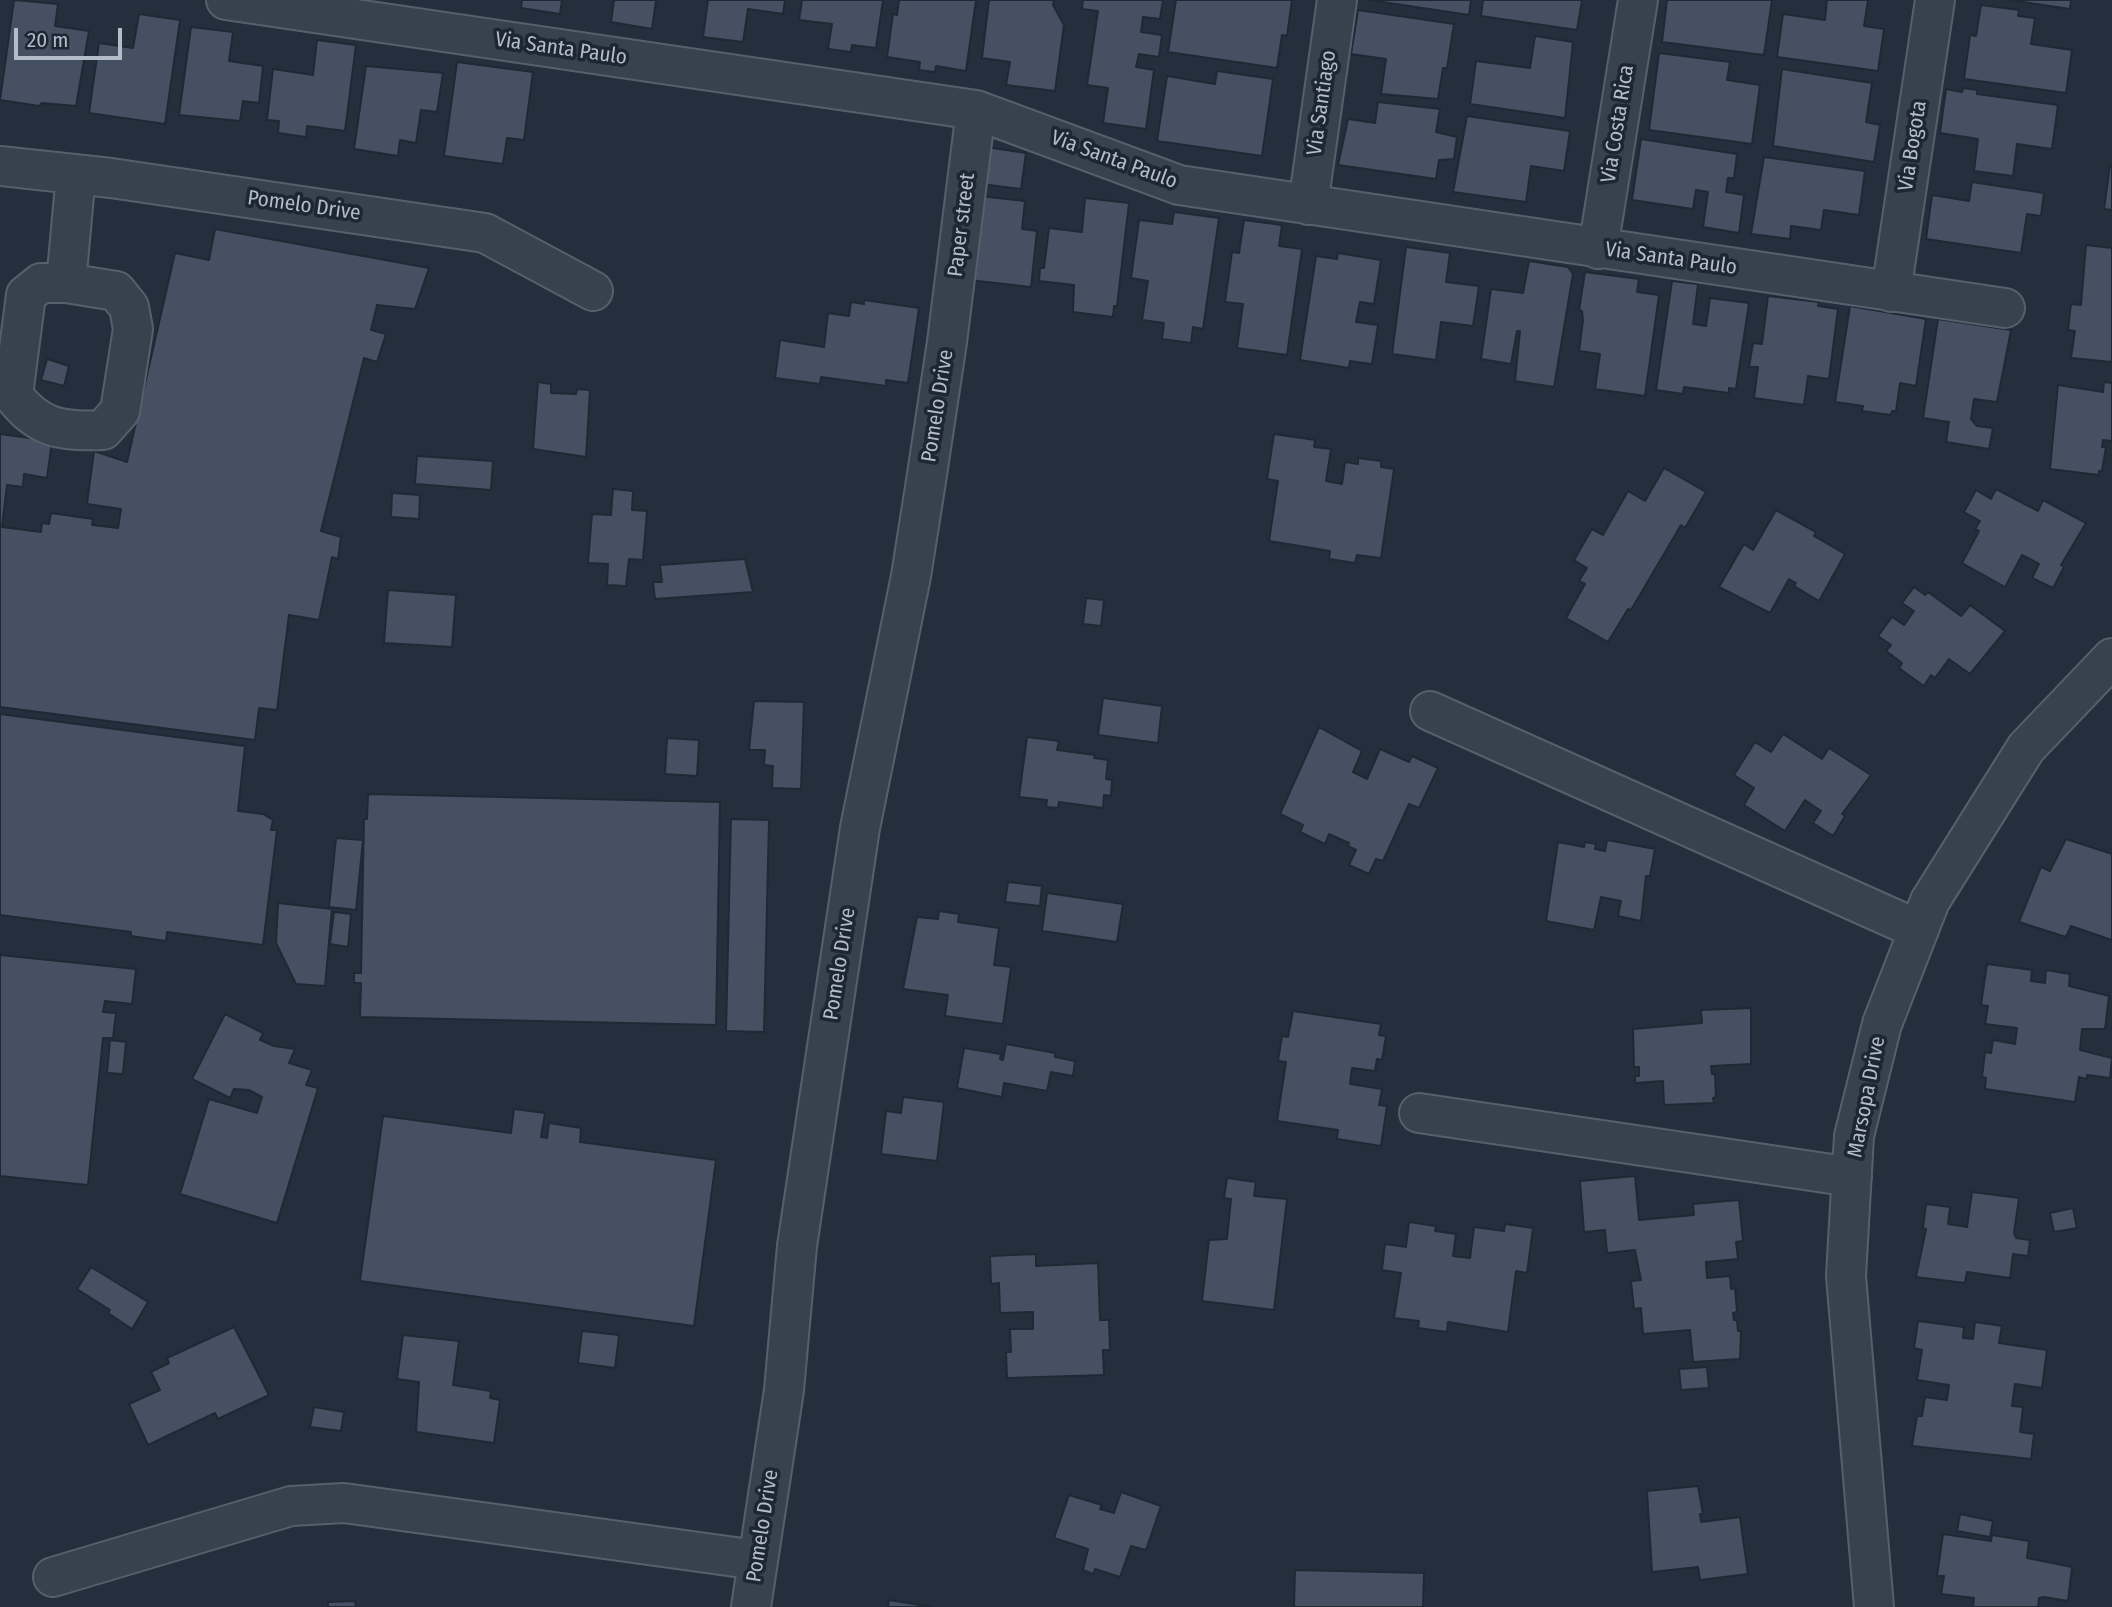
<!DOCTYPE html>
<html>
<head>
<meta charset="utf-8">
<style>
	body { margin:0 }
	#map { position:relative; width:2112px; height:1607px; overflow:hidden; background:#242f3e; font-family:"Fira Sans Condensed",sans-serif }
	canvas { display:block }
	.scale { position:absolute; left:14px; top:28px; width:108px; height:32px; box-sizing:border-box; border:4px solid #b4bcc9; border-top:0; padding-left:9px; font-size:21px; line-height:24px; white-space:nowrap; color:#b4bcc9; -webkit-text-stroke:5px #1d2633; paint-order:stroke }
</style>
</head>
<body>
<div id="map">
<canvas width="2112" height="1607"></canvas>
<div class="scale">20 m</div>
</div>
<script>
const ctx = document.querySelector('canvas').getContext('2d');
ctx.lineJoin = 'round';
function paint(path, color) { ctx.fillStyle = color; ctx.fill(path, 'evenodd'); }
function strokePath(path, color, width, dash) { ctx.strokeStyle = color; ctx.lineWidth = width; ctx.lineCap = dash ? 'butt' : 'round'; ctx.setLineDash(dash || []); ctx.stroke(path); }
function label(font, color, halo, rows, align = 'center') {
  ctx.font = font + ' "Fira Sans Condensed",sans-serif'; ctx.lineWidth = 7; ctx.setLineDash([]); ctx.textBaseline = 'middle'; ctx.strokeStyle = halo; ctx.fillStyle = color; for (const [text, x, y, turn = 0] of rows) {
    ctx.save(); ctx.translate(x, y); ctx.rotate((+turn || 0) * Math.PI / 180); ctx.textAlign = isNaN(turn) ? turn : align; if (halo) ctx.strokeText(text, 0, 0); ctx.fillText(text, 0, 0); ctx.restore();
  }
}
const building = new Path2D(`
	M14,0L58,4L55,26L89,31L76,106L42,103L39,106L0,100Z
	M522,0H562L560,14L521,8Z
	M614,0H656L652,29L611,22Z
	M708,0H785L783,14L748,9L743,42L703,37Z
	M802,0H883L876,48L852,45L851,52L828,49L832,24L799,20Z
	M899,0H976L966,71L936,66L935,72L919,70L920,62L887,57L893,14L897,15Z
	M989,0H1054L1053,5L1064,25L1055,91L1006,85L1010,62L982,58Z
	M1083,0H1163L1160,19L1143,17L1141,32L1162,35L1159,57L1139,54L1136,67L1154,70L1146,129L1103,123L1108,88L1087,85L1098,11L1082,9Z
	M1176,0H1292L1287,36L1282,35L1277,68L1168,52Z
	M1369,0H1471L1469,15Z
	M1483,0H1582L1577,30L1481,16Z
	M1667,0H1772L1764,55L1662,42Z
	M1827,0H1868L1864,26L1884,29L1878,71L1777,57L1783,14L1825,20Z
	M2009,0H2071L2070,9Z
	M1981,5L2019,10L2018,16L2035,18L2031,44L2072,50L2066,93L1964,79L1970,35L1976,36Z
	M1358,10L1454,24L1447,68H1443L1438,99L1381,94L1386,59L1351,54Z
	M139,14L180,20L165,124L89,113L99,43L133,48Z
	M191,27L233,32L229,61L263,66L259,103L243,101L240,121L179,115Z
	M1535,36L1573,42L1565,118L1470,104L1476,61L1530,68Z
	M317,40L356,45L345,131L307,126L306,137L278,133L279,121L267,120L273,69L313,75Z
	M1659,53L1730,62L1727,80L1760,85L1752,144L1649,130Z
	M457,62L533,72L524,140L507,138L503,164L444,156Z
	M366,66L443,73L437,112L421,110L416,143L400,140L398,156L354,149Z
	M1782,69L1872,83L1866,122L1880,125L1874,162L1773,146Z
	M1217,71L1273,79L1262,156L1157,141L1167,76L1215,84Z
	M1963,88L1977,90V94L2058,105L2052,149L2017,144L2013,176L1974,171L1978,139L1940,133L1946,89L1962,92Z
	M1378,102L1440,109L1436,132L1457,137L1454,159L1439,160L1436,179L1338,165L1348,119L1375,123Z
	M1467,116L1570,131L1564,171L1531,166L1526,202L1453,192Z
	M1641,139L1737,154L1734,178H1728L1726,192L1744,195L1739,233L1703,227L1708,192L1696,190L1693,209L1632,200Z
	M986,147L1026,153L1021,189L981,184Z
	M1764,157L1865,171L1859,215L1824,210L1821,230L1791,226L1790,239L1751,234Z
	M2110,165H2112V210L2104,209Z
	M1972,182L2044,193L2041,216L2027,214L2021,253L1926,239L1932,195L1969,201Z
	M979,196L1025,201L1022,229L1037,231L1031,287L969,280Z
	M1085,198L1129,203L1117,306H1114L1113,317L1073,312L1074,285L1039,281L1040,268H1044L1049,228L1082,232Z
	M1174,212L1219,218L1203,329L1193,327L1191,343L1162,339L1164,323L1142,320L1148,281L1131,278L1139,220L1172,224Z
	M1244,220L1282,225L1279,246L1302,249L1287,355L1237,348L1243,304L1225,302L1232,252L1239,253Z
	M215,229L429,268L415,309L377,305L371,330L386,334L377,362L364,358L321,531L341,537L338,559L332,557L319,620L289,615L277,710L259,708L255,740L0,707V434L52,441L47,478L24,474L23,487L7,485L2,527L41,532L42,523L49,524L51,513L93,519L92,525L118,528L121,509L87,504L94,451L127,462L175,253L209,260Z
	M2086,245L2112,248V362L2071,358L2075,331L2068,330L2071,304L2081,305Z
	M1406,247L1450,253L1446,282L1479,286L1473,326L1441,322L1436,360L1392,354Z
	M1338,253L1381,260L1374,304L1360,302L1356,322L1378,325L1372,364L1350,361L1349,368L1300,360L1316,256L1337,259Z
	M1529,261L1568,267L1573,274L1554,387L1515,381L1520,331H1517L1511,364L1481,359L1491,289L1523,293Z
	M1585,272L1639,279L1637,292L1659,295L1645,396L1595,389L1600,354L1579,351L1583,320L1582,311L1579,310Z
	M1672,281L1698,284L1693,324L1706,326L1710,298L1749,303L1736,389L1729,388V393L1684,387L1683,394L1656,390Z
	M1768,296L1819,302L1818,306L1838,309L1829,379L1808,376L1804,405L1754,398L1758,367H1749L1753,343L1762,344Z
	M864,300L919,308L908,383L886,380V386L821,377L820,384L775,378L780,340L824,347L828,313L849,316L851,302L864,304Z
	M1850,306L1926,319L1916,386L1900,383L1896,411H1892L1891,415L1862,411L1863,406L1835,402Z
	M1938,319L2011,330L1997,402L1974,399L1971,419L1977,426L1993,428L1989,449L1946,442L1949,422L1923,418Z
	M47,359L69,366L64,386L41,380Z
	M538,382L551,384V393L576,394L577,389L590,390L586,457L533,449Z
	M2104,382L2112,383V441L2103,440L2102,447H2106L2102,471H2099V475L2050,469L2058,385L2103,392Z
	M1274,434L1315,440L1314,447L1331,449L1326,481L1342,484L1345,462L1358,464V458L1381,461V467L1394,469L1381,558L1357,555L1355,563L1329,559L1330,551L1269,541L1278,481L1267,479Z
	M417,456L493,461L491,490L415,484Z
	M1664,468L1706,492L1685,528L1681,525L1631,610L1628,609L1608,642L1566,618L1585,584L1579,581L1587,568L1574,560L1592,529L1603,535L1628,491L1645,501Z
	M613,489L633,491L632,510L647,511L643,560L629,559L626,586L607,585L608,564L588,563L592,514L611,515Z
	M1996,489L2038,511L2043,500L2086,523L2061,565L2064,567L2053,588L2032,578L2039,564L2022,555L2005,587L1962,563L1979,531L1975,529L1980,521L1964,512L1976,490L1991,499Z
	M392,493L420,495L419,519L391,517Z
	M1776,510L1816,532L1814,536L1845,554L1819,601L1794,586L1796,583L1789,579L1770,613L1719,587L1744,544L1753,550Z
	M745,559L753,592L655,599L653,582H662L660,565Z
	M1914,587L1925,595L1928,592L1961,616L1970,605L2005,631L1970,674L1949,659L1935,678L1931,675L1924,686L1899,668L1902,663L1886,651L1891,645L1878,636L1892,617L1904,625L1914,611L1902,603Z
	M388,590L456,595L452,647L384,643Z
	M1086,598L1104,600L1101,626L1083,624Z
	M1103,698L1162,706L1158,743L1098,735Z
	M754,701L804,702L801,789L772,788L773,766L764,765L765,750H749Z
	M0,714L245,746L238,811L263,814L273,820L271,830H277L263,945L167,932L166,941L131,936V932L0,915Z
	M1319,727L1362,751L1353,772L1367,779L1380,749L1409,762L1412,756L1438,768L1419,808L1409,804L1383,861L1376,859L1369,874L1349,865L1356,850L1348,846L1349,843L1329,834L1325,844L1300,832L1303,825L1280,814Z
	M1783,734L1822,759L1829,748L1871,775L1842,814L1845,816L1833,836L1813,823L1821,811L1805,800L1785,831L1744,805L1754,788L1734,775L1755,742L1771,752Z
	M1027,737L1059,741L1057,750L1095,755L1094,758L1108,760L1106,779L1112,780L1111,796L1104,795L1103,808L1059,802L1058,808L1046,807L1047,800L1019,797Z
	M667,738L699,740L697,776L665,774Z
	M368,794L720,802L716,1025L360,1017L361,983H354V973H361L364,819H367Z
	M731,819L769,820L764,1032L726,1031Z
	M336,838L363,840L356,910L329,907Z
	M2066,839L2112,854V940L2071,926L2066,937L2019,922L2041,867L2050,871Z
	M1607,840L1655,849L1650,876H1646L1641,921L1618,916L1621,901L1601,897L1594,930L1546,921L1558,842L1584,847L1585,842L1596,844L1595,849L1605,851Z
	M1008,882L1042,886L1040,906L1005,902Z
	M1047,893L1123,904L1117,942L1042,931Z
	M278,903L332,909L325,986L296,984L276,943Z
	M939,911L959,914L958,922L999,928L994,965L1011,967L1003,1024L945,1016L948,995L903,989L917,917L938,919Z
	M334,912L351,914L348,947L330,944Z
	M0,955L136,969L132,1004L105,1001L103,1012L116,1013L113,1038H103L88,1185L0,1176Z
	M1987,964L2032,970L2031,981L2045,983L2046,970L2070,974L2069,986L2109,996L2105,1029H2082L2080,1050L2112,1058L2110,1078L2087,1075V1079L2079,1077L2075,1102L1985,1089L1986,1078L1982,1077L1985,1052L1991,1053L1993,1040L2015,1044L2017,1028L1985,1024L1988,1006L1981,1005Z
	M1751,1008V1064L1711,1066L1712,1074H1715L1716,1097L1713,1098L1714,1103L1664,1105L1663,1081L1635,1083V1076H1639V1067H1634L1633,1029L1702,1023L1701,1010Z
	M1293,1011L1381,1024L1379,1035L1386,1036L1382,1060L1377,1059L1375,1071L1352,1068L1350,1084L1382,1089L1379,1105L1387,1106L1381,1146L1337,1139L1338,1130L1277,1121L1286,1062L1278,1061L1282,1036L1288,1037Z
	M225,1014L263,1033L260,1040L274,1046L295,1049L289,1063L312,1070L306,1085L318,1088L277,1223L180,1194L209,1099L257,1113L262,1097L249,1090L234,1089L230,1098L192,1079Z
	M110,1040L126,1042L123,1074L107,1073Z
	M1006,1044L1055,1053V1057L1075,1061L1073,1076L1051,1072L1047,1091L1004,1083L1002,1097L957,1088L964,1048L1001,1054L1000,1059L1003,1060Z
	M903,1097L944,1102L937,1161L881,1154L886,1111L901,1113Z
	M514,1109L545,1113L541,1137L547,1138L549,1123L581,1128L580,1142L716,1160L694,1326L360,1281L383,1116L511,1133Z
	M1635,1176L1639,1220L1694,1215L1693,1204L1739,1200L1743,1241L1736,1242L1738,1259L1706,1262L1707,1278L1730,1276L1731,1289L1735,1288L1737,1312L1733,1313L1734,1320H1737L1738,1331H1741L1740,1359L1693,1362L1690,1330L1643,1334L1641,1308L1634,1309L1631,1281L1641,1280L1635,1250L1607,1253L1605,1230L1584,1232L1580,1181Z
	M1227,1178L1256,1182L1254,1196L1287,1199L1274,1310L1202,1301L1209,1240L1227,1239L1231,1199L1224,1198Z
	M1972,1192L2019,1198L2014,1233L2016,1238L2030,1240L2028,1256L2013,1254L2010,1278L1967,1272L1965,1283L1916,1277L1926,1229L1923,1228L1926,1204L1950,1207L1948,1224L1967,1227Z
	M2073,1208L2077,1228L2054,1232L2050,1213Z
	M1409,1222L1436,1226L1435,1231L1456,1234L1453,1256L1470,1258L1474,1227L1504,1231L1505,1224L1533,1228L1527,1273L1516,1271L1508,1332L1448,1322L1447,1332L1418,1328L1419,1321L1394,1318L1401,1273L1382,1270L1385,1244L1406,1247Z
	M1036,1254V1266L1098,1263L1100,1320H1109L1110,1350H1103L1104,1375L1007,1378L1006,1352H1011L1010,1329H1033V1312L1000,1313L999,1283L991,1284L990,1256Z
	M91,1267L148,1302L132,1329L108,1313L110,1310L77,1289Z
	M1918,1321L1964,1327L1963,1338L1973,1339L1975,1322L2002,1326L1999,1343L2047,1350L2042,1388L2015,1384L2012,1406L2023,1407L2020,1432L2034,1434L2031,1459L1912,1446L1917,1416H1922L1925,1397L1947,1400L1949,1385L1917,1380L1922,1350L1914,1348Z
	M234,1327L269,1395L218,1419L215,1413L148,1445L129,1404L160,1390L151,1372L169,1363L167,1358Z
	M582,1331L619,1335L615,1368L578,1363Z
	M403,1335L459,1341L453,1385L491,1391L490,1398L500,1400L494,1443L416,1432L419,1382L397,1379Z
	M1707,1367L1709,1388L1681,1390L1679,1369Z
	M314,1407L344,1412L341,1431L310,1427Z
	M1698,1486L1703,1514H1700L1701,1522L1740,1517L1748,1574L1700,1580L1698,1567L1652,1572L1647,1491Z
	M1121,1492L1161,1506L1146,1550L1131,1546L1120,1577L1095,1569L1093,1574L1083,1570L1088,1549L1054,1538L1069,1495L1102,1505L1100,1509L1114,1513Z
	M1960,1514L1993,1521L1990,1537L1957,1531Z
	M1943,1534L1991,1541L1992,1535L2029,1541L2027,1558L2072,1567L2068,1601L2044,1597L2039,1598L2038,1607H1973L1974,1598L1941,1594L1944,1576H1937Z
	M1295,1570L1424,1573L1423,1607H1294Z
	M889,1600L932,1607H888Z
	M355,1601L356,1607H328V1602Z`);
const minor = new Path2D(`
	M226,0L976,110L1179,185L2005,308
	M0,166L111,178L485,233L593,291
	M1308,205L1337,0
	M1598,249L1638,0
	M66,283H41L26,295L13,395C38,429 63,432 103,430L120,411L133,329L129,307L116,291L66,283L76,174
	M1891,292L1935,0
	M1430,711L1919,930
	M1419,1113L1852,1177
	M53,1577L291,1506L344,1503L757,1560
	M751,1607L784,1390L797,1246L860,828L911,576L926,481L947,342L976,110
	M1874,1607L1846,1276L1854,1136L1882,1024L1930,901L2026,748L2112,658`);
const streetNames = [
	["Via Santa Paulo",561,49,8],
	["Via Santiago",1322,103,-82],
	["Via Costa Rica",1618,124,-81],
	["Via Bogota",1913,146,-81],
	["Via Santa Paulo",1114,160,20],
	["Pomelo Drive",304,206,8],
	["Paper street",962,225,-83],
	["Via Santa Paulo",1671,259,8],
	["Pomelo Drive",938,406,-81],
	["Pomelo Drive",840,964,-81],
	["Marsopa Drive",1867,1097,-79],
	["Pomelo Drive",763,1526,-81]
];
paint(building, '#455162');
strokePath(building, '#1f2835', 2);
strokePath(minor, '#565f6c', 42);
strokePath(minor, '#38414e', 38);
label('21px', '#b4bcc9', '#1d2633', streetNames);
</script>
</body>
</html>
